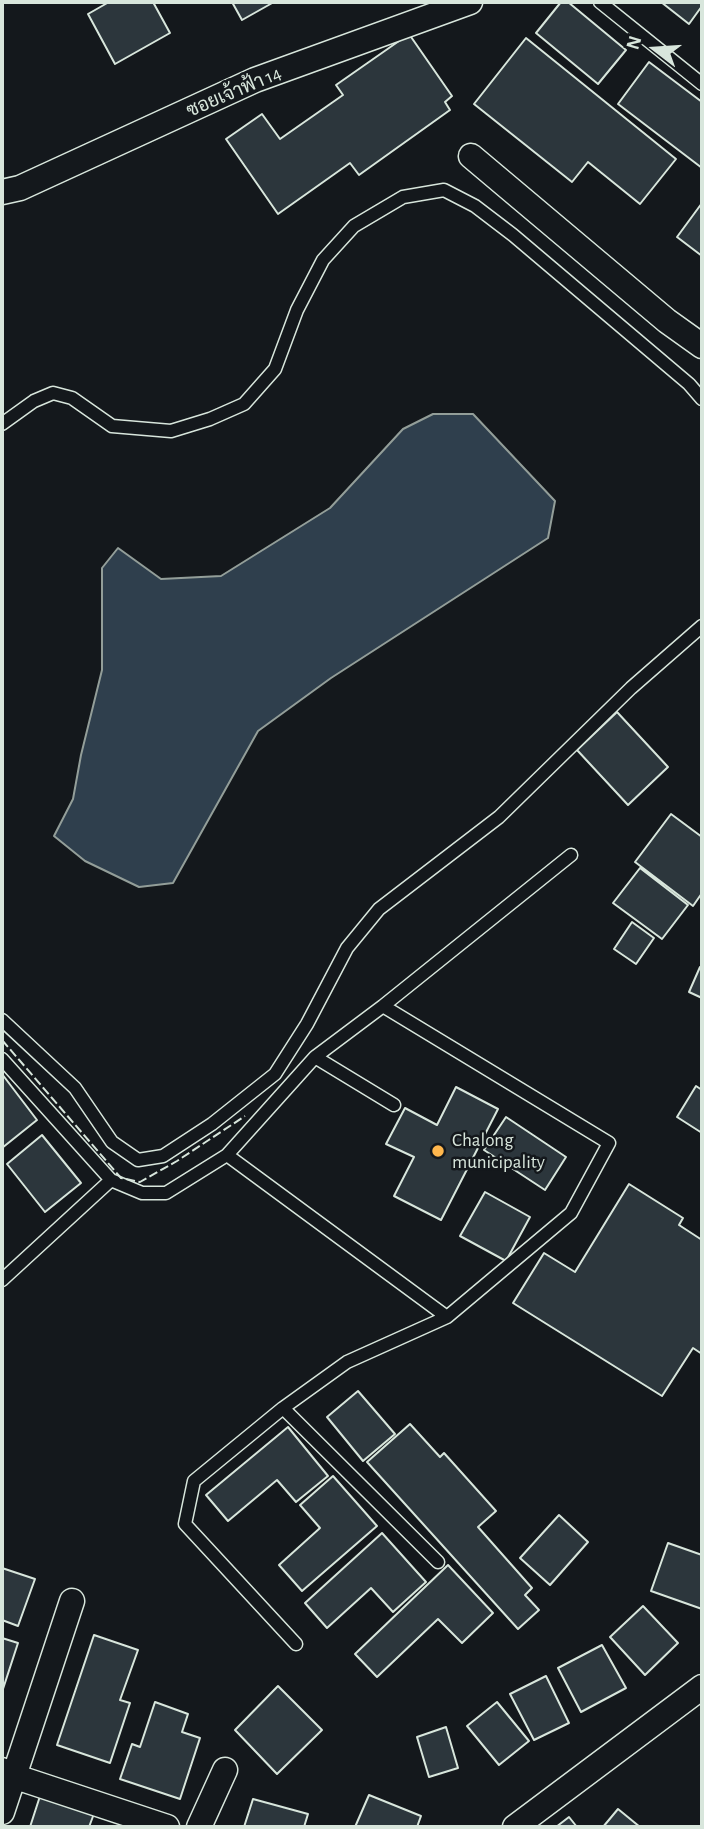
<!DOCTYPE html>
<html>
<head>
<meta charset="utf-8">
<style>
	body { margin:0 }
	#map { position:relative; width:704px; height:1829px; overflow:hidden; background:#14181c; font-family:"Alegreya Sans",sans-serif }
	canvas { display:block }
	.frame { position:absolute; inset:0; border:4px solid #d8e6dc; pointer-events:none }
	.north { position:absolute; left:620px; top:14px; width:70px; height:70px; -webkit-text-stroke:5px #14181c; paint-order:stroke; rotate:287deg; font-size:19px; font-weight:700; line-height:28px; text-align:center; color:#d8e6dc }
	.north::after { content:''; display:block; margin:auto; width:24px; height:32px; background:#d8e6dc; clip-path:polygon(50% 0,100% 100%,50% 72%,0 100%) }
</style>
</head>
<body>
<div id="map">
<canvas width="704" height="1829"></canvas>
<div class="frame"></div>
<div class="north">N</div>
</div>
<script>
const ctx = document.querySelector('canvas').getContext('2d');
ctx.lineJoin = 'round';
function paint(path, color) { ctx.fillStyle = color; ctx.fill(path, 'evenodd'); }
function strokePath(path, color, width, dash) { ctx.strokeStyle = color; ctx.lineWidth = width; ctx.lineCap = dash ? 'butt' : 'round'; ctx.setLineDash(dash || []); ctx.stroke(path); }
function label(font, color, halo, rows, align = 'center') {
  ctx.font = font + ' "Alegreya Sans",Sarabun,sans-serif'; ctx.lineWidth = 5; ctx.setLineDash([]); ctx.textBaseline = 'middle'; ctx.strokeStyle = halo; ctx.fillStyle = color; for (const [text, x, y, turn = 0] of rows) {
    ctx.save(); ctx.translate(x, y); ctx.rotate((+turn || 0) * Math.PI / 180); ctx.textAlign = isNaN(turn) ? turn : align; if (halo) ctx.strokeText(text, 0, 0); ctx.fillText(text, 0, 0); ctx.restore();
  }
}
const water = new Path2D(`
	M433,414H473L555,501L548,538L331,678L258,731L173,883L139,887L85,861L54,836L73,799L81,755L102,670V568L118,548L161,579L221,576L330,508L403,429Z`);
const building = new Path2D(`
	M109,2H153L170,33L115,64L88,14Z
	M232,2H274L242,20Z
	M561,2H568L626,50L598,84L536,33Z
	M661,2H702V6L689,24Z
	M409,34L452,96L445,102L450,110L359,175L350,163L278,214L226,139L262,114L280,139L343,95L336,85Z
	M526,38L676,159L640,204L588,162L572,182L474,104Z
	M649,62L702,102V168L618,104Z
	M702,203V256L677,237Z
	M617,712L668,767L628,805L577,750Z
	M671,814L702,837V893L693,906L635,862Z
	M640,868L688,905L662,939L613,903Z
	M632,922L654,938L636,964L614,949Z
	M700,967L702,968V998L689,992Z
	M2,1074L37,1120L2,1148Z
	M696,1086L702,1090V1133L677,1117Z
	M456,1087L498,1109L441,1220L394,1196L414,1157L386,1144L405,1108L437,1125Z
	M506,1117L566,1157L545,1190L484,1150Z
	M42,1135L81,1183L45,1212L7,1164Z
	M629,1184L683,1218L679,1225L702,1240V1354L693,1348L662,1396L513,1303L544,1253L575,1272Z
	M485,1192L530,1217L506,1261L460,1236Z
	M358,1391L395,1434L363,1461L327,1417Z
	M410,1424L440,1457L444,1453L496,1511L478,1527L532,1588L525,1595L539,1610L518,1629L367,1462Z
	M288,1427L328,1476L296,1502L277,1480L228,1521L206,1495Z
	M333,1476L377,1526L302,1591L279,1565L320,1528L300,1505Z
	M559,1515L588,1542L550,1585L520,1558Z
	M382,1533L426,1582L393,1612L371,1588L327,1628L305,1603Z
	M668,1543L702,1555V1609L651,1591Z
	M448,1565L493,1613L462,1643L438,1619L377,1677L355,1654Z
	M2,1568L35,1579L18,1626L2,1620Z
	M643,1606L678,1643L645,1675L610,1637Z
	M94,1635L138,1650L120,1700L130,1703L110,1763L57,1745Z
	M2,1638L18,1643L2,1692Z
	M602,1645L626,1688L581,1712L558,1668Z
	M546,1676L569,1723L534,1740L510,1694Z
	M278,1686L322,1730L277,1774L235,1730Z
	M155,1702L188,1714L182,1732L200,1738L180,1799L120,1779L132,1744L140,1747Z
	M497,1702L529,1741L499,1765L467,1726Z
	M446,1727L458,1768L429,1777L417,1737Z
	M41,1793L95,1811L89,1827H30Z
	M369,1795L421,1816L417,1827H355Z
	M253,1799L308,1814L304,1827H244Z
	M618,1809L640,1827H603Z
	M569,1817L577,1827H556Z`);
const service = new Path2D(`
	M600,2L702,84
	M2,424L34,401L53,393L72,398L112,426L171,431L210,419L244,404L275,369L297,310L323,260L354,226L403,197L444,190L475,206L513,235L689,384L702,399
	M2,1020L75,1088L112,1142L138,1160L163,1156L212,1124L275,1074L307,1024L347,948L379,909L499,817L631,688L702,626
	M315,1057L383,1006L571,855
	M2,1059L111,1180L142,1193H166L227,1155L315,1057L394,1105
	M227,1155L447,1317
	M2,1280L111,1180
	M283,1408L438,1562
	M296,1644L185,1524L194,1481L283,1408L347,1362L447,1317L571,1213L609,1143L383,1006`);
const minor = new Path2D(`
	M471,156L667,321L702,346
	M2,192L20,188L255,80L470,2
	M2,1770L13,1776L167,1827
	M2,1812L72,1601
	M199,1827L225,1770
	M515,1827L702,1687`);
const fence = new Path2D(`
	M2,1040L121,1178L140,1182L177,1161L245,1116`);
const markers = [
	[438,1151,7,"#ffb74d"]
];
const streetNames = [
	["ซอยเจ้าฟ้า 14",234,92,-23]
];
const poiNames = [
	["Chalong",452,1140],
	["municipality",452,1162]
];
paint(water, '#2f3f4d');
strokePath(water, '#939e99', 2);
paint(building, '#2c363c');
strokePath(building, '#d8e6dc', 2);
strokePath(service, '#d8e6dc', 15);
strokePath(minor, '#d8e6dc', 27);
strokePath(service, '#14181c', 12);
strokePath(minor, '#14181c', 24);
strokePath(fence, '#d8e6dc', 2, [9, 3.5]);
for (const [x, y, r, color] of markers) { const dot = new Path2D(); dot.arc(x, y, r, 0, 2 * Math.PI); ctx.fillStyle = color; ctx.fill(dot); strokePath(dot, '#14181c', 2.5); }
label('19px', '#d8e6dc', '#14181c', streetNames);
label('19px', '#d8e6dc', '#14181c', poiNames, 'left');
</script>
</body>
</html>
